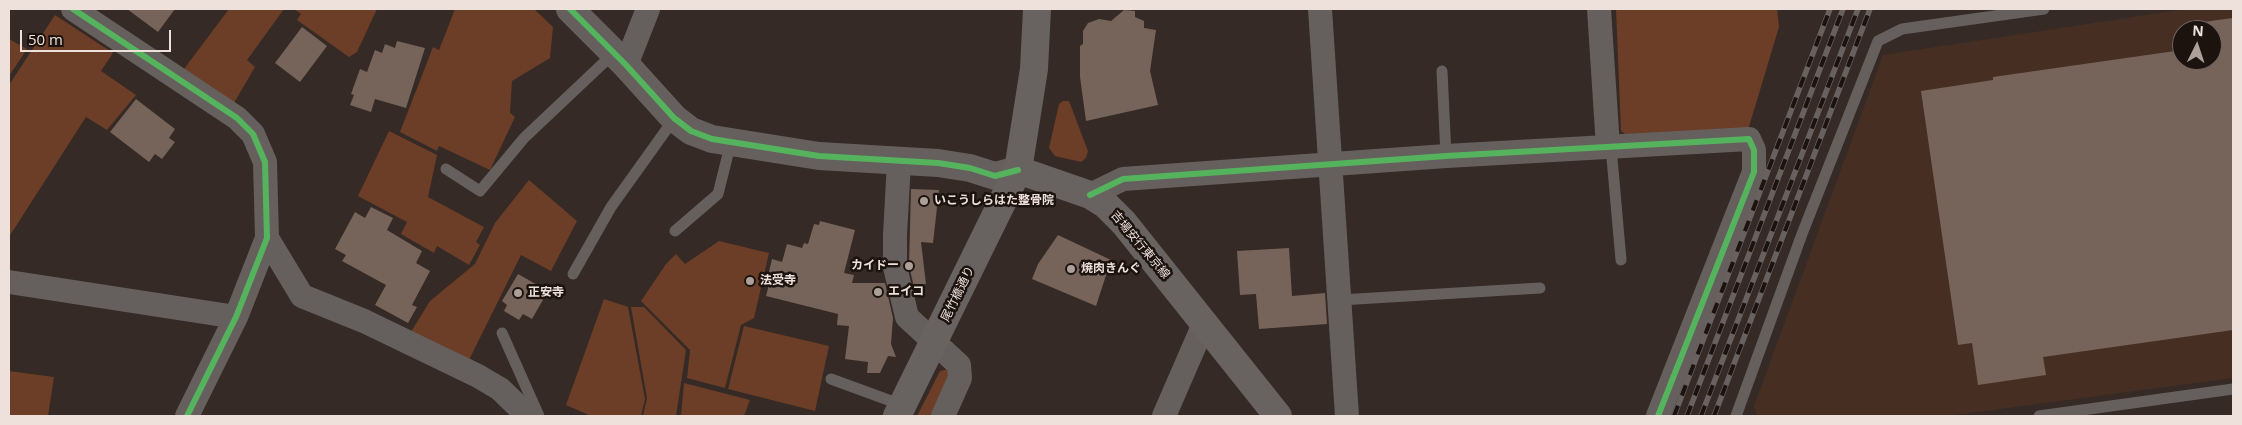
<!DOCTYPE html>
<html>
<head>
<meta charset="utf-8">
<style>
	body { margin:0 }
	#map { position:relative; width:2242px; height:425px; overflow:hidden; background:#352a25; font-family:"Open Sans",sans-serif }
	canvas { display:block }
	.frame { position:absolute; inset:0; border:10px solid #eee0da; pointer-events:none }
	.north { position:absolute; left:2172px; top:20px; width:50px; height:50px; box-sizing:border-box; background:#1c130f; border:1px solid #706560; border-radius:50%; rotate:4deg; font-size:14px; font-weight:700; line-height:20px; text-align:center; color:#eee0da }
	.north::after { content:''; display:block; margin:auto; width:18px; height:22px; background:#ada09b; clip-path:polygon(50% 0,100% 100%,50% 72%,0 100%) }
	.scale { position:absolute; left:20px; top:30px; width:151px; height:22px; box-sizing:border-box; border:2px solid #eee0da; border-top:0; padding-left:6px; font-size:15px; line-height:18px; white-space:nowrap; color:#eee0da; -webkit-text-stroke:4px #1c130f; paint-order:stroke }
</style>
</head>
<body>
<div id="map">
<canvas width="2242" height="425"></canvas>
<div class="frame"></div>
<div class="north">N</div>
<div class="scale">50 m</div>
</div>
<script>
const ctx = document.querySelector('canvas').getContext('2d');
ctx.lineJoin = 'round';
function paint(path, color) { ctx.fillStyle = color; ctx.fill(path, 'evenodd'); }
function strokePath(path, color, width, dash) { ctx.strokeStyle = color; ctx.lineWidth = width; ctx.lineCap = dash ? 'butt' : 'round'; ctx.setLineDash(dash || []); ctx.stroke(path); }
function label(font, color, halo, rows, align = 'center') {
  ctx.font = font + ' "Open Sans","Noto Sans JP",sans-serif'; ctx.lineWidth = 5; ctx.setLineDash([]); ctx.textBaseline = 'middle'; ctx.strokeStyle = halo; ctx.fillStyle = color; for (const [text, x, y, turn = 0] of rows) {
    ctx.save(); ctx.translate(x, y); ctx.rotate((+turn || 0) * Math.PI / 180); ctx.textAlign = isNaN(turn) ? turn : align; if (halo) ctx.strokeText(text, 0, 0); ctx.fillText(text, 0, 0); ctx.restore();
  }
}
const built = new Path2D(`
	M2186,9H2233V378L1947,416H1757L1754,406L1883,55ZM2182,30H2212V60H2182Z`);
const green = new Path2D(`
	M229,9H284L247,60L255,67L231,108L181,73Z
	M294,9H377L357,52L349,57L297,20L301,14Z
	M455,9H534L553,27L550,58L512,81L510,113L515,117L490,170L439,146L437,151L400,132L433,47L439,50Z
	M1616,9H1777L1779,27L1748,130L1631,139L1621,131Z
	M55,15L113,53L101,71L136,95L107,130L86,117L9,237V85Z
	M9,39L27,49L9,76Z
	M1063,101H1069L1088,151L1086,158L1081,162L1055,156L1049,148L1059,104Z
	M389,131L437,155L428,197L484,227L476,242L480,245L469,265L437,246L434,253L401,234L407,222L358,196Z
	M529,180L577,221L551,271L521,255L468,362L409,335L430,301L475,264L495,223Z
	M719,241L769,253L754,318L741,325L725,388L687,378L690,350L641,301L666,264L676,254L685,264Z
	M604,299L628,307L645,399L641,416H591L566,405Z
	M631,307H644L686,350L676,416H643L647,398Z
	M744,326L829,346L815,411L728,389Z
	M948,369L949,374L931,416H917L940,371Z
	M9,371L54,377L48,416H9Z
	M684,383L750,400L744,416H681Z`);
const building = new Path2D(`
	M127,9H175L158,32Z
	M1124,10L1135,11V17L1144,21V28L1156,30L1150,71L1158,105L1086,121L1080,77V46L1083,44V31L1088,23L1099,19L1111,21Z
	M2233,18V330L2043,357L2046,375L1978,385L1972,343L1958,345L1921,91L1993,80V77L2182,50V60H2212V30H2189L2188,24Z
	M302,27L327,46L300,82L275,63Z
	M397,41L425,48L406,108L375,99L371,112L350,105L354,95L351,94L360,69L367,72L375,50L382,53L385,44L395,48Z
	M136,99L175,129L169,138L175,142L162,159L155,154L149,162L110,132Z
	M911,189L939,190L933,243L921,242L926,284L918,286L919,291L915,292L909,265Z
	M371,207L393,218L387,230L422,251L416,263L430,271L412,305L417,307L408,323L375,305L386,285L342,261L346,255L335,249L355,212L365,218Z
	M820,221L855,230L844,273L854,275L852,283H885L893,318L891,344L896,357L888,356L880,373H867L868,362L845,359L849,326L837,325L838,314L766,296L771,277L768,276L772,259L782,262L787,244L802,248L804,243L808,244L814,224L819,225Z
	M1058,235L1111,260L1096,306L1032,279L1038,264Z
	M1289,248L1292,296L1325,293L1327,324L1259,329L1256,294L1240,295L1237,251Z
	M518,274L548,291L532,319L523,314L519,320L504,311L507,305L502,301Z`);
const service = new Path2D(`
	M1442,71L1446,156
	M1611,147L1621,260
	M446,169L480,191L524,138L614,53
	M675,231L718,194L731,142
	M573,274L611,207L674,119
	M1340,300L1540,288
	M502,333L539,416
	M831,379L902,405
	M1736,416L1802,234L1878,41L1902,29L2044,9
	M2039,416L2233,389`);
const minor = new Path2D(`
	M73,9L237,118L253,134L265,162L267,238L236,317L187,416
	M1320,9L1347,416
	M1599,9L1608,147
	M626,65L648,9
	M899,162L895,235V267L907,317L959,365L960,378L943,416
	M1090,195L1123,179L1446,156L1749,139L1754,150V172L1658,416
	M267,238L302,296L364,321L478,376L500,389L528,416
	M9,282L236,317
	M1164,416L1204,324`);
const tertiary = new Path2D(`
	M570,9L626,65L674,118L691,131L712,139L819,156L938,163L970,168L995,176L1018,170`);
const secondary = new Path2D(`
	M1018,170L1090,195L1106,205L1124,223L1278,416
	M897,416L1018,170L1034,69L1037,9`);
const rail = new Path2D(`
	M1674,416L1830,9
	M1687,416L1843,9
	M1701,416L1858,9
	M1714,416L1870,9`);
const cycleway = new Path2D(`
	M73,9L237,118L253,134L265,162L267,238L236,317L187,416
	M570,9L626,65L674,118L691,131L712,139L819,156L938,163L970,168L995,176L1018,170
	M1090,195L1123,179L1446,156L1749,139L1754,150V172L1658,416`);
const markers = [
	[924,201,5,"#ada09b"],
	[909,266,5,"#ada09b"],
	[1071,269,5,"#ada09b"],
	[750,281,5,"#ada09b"],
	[878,292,5,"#ada09b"],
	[518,293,5,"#ada09b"]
];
const poiNames = [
	["いこうしらはた整骨院",934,201],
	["カイドー",899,266,"right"],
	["焼肉きんぐ",1081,269],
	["法受寺",760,281],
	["エイコ",888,292],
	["正安寺",528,293]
];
const streetNames = [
	["吉場安行東京線",1140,245,50],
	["尾竹橋通り",958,294,-64]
];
paint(built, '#472e23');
paint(green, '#6c3d27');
paint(building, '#76635a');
strokePath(service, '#65605e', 11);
strokePath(minor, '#65605e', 24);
strokePath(tertiary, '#65605e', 28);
strokePath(secondary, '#686260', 28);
strokePath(rail, '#69615f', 5.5);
strokePath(rail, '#1c130f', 4, [11]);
strokePath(cycleway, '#56b35d', 6);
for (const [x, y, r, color] of markers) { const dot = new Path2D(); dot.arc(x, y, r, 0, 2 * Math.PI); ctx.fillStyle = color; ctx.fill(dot); strokePath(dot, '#1c130f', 2); }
label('bold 12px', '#eee0da', '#1c130f', poiNames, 'left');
label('12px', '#eee0da', '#1c130f', streetNames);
</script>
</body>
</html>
